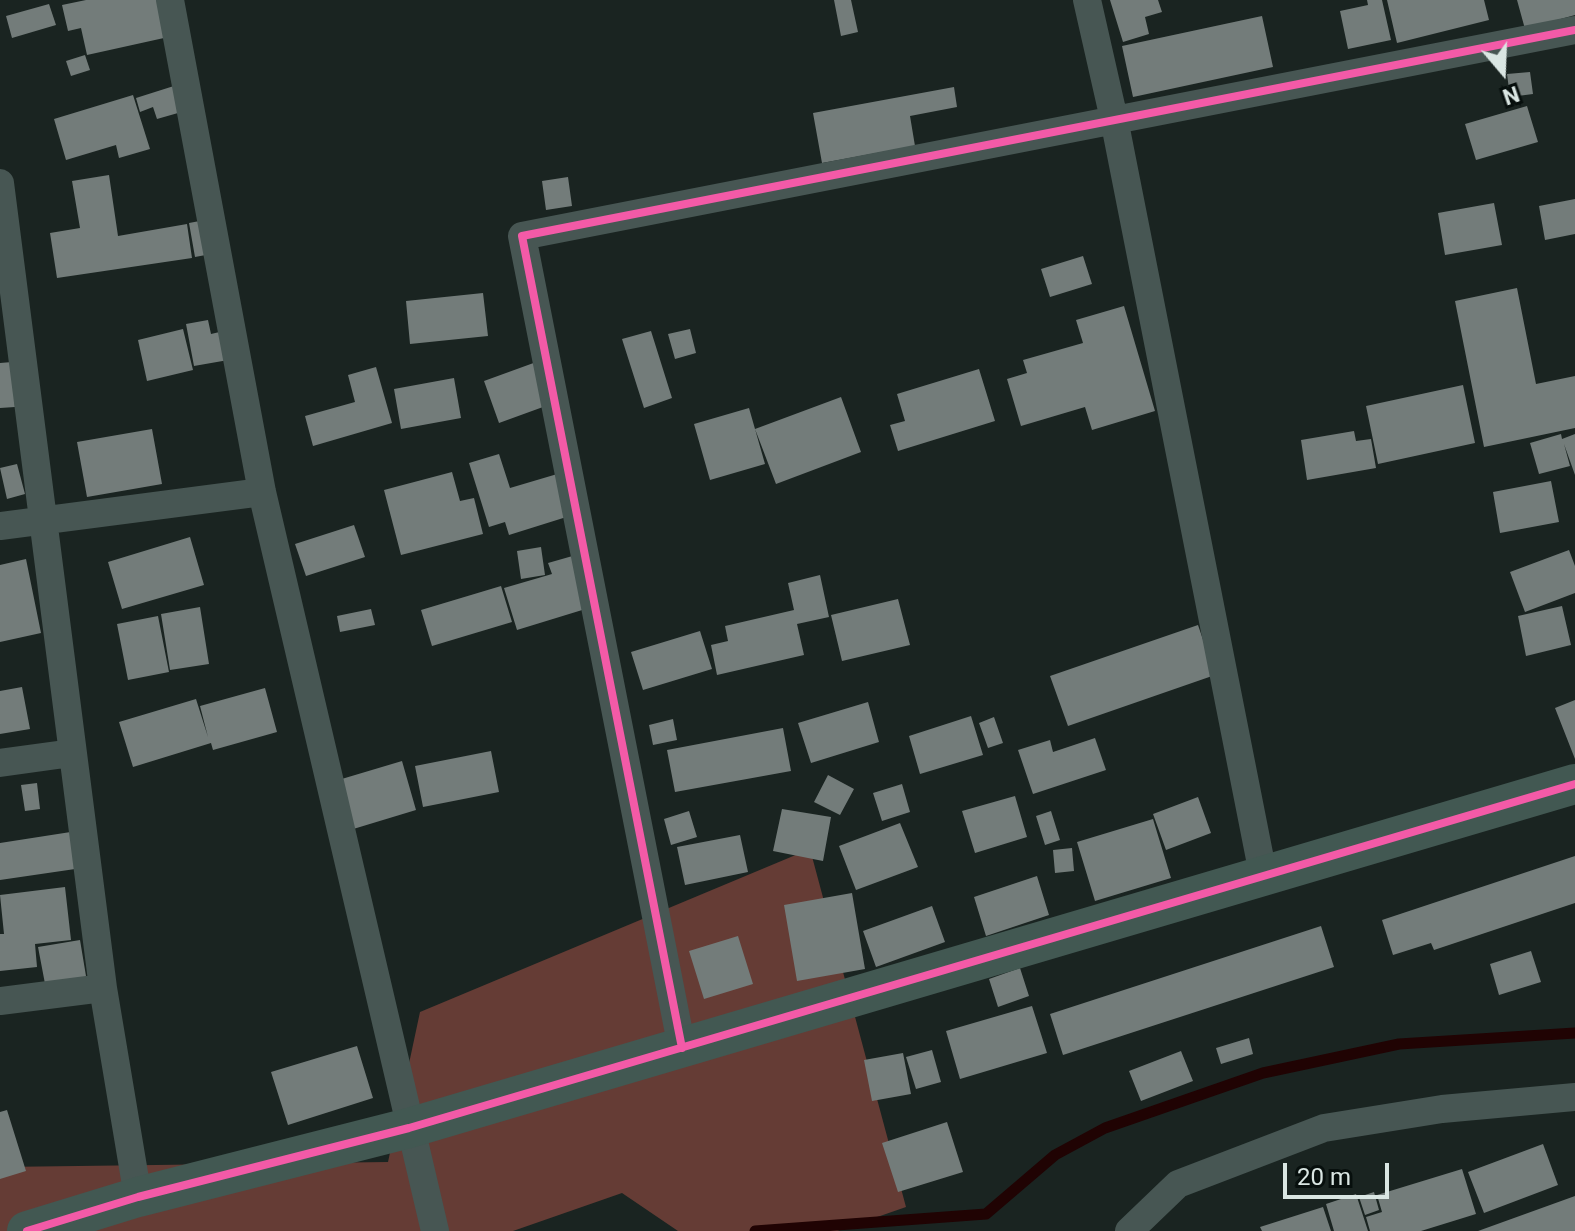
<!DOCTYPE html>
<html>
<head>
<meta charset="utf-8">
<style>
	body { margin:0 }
	#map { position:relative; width:1575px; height:1231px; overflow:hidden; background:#1a2421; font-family:Roboto,sans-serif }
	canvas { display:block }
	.north { position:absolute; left:1463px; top:32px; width:80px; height:80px; -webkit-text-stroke:6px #070f0d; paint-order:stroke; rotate:161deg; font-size:22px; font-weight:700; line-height:32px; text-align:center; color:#dae6e3 }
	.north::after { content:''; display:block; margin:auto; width:28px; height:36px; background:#dae6e3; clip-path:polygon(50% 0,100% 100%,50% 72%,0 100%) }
	.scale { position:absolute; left:1283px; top:1163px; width:106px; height:36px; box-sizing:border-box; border:4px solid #dae6e3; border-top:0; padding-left:10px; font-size:24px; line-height:28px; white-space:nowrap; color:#dae6e3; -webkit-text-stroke:6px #070f0d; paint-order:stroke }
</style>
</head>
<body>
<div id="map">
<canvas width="1575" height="1231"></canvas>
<div class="north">N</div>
<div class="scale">20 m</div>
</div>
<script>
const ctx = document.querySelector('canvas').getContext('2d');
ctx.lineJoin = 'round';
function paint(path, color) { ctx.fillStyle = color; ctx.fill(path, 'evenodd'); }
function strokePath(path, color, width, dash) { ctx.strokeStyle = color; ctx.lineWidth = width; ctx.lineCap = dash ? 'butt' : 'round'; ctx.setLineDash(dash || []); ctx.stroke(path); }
const forest = new Path2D(`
	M810,849L906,1207L837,1231H678L622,1193L513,1231H0V1167L388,1162L420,1012Z`);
const stream = new Path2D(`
	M755,1231L986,1214L1055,1155L1105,1128L1263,1073L1399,1044L1575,1033`);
const building = new Path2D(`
	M86,0H165L173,36L87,55L81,28L68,31L62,5Z
	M834,0H851L858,32L841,36Z
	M1110,0H1158L1162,12L1145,17L1149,34L1123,42Z
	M1367,0H1382L1391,40L1348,49L1340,11L1368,5Z
	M1387,0H1484L1489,20L1397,43Z
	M1517,0H1575V15L1525,29Z
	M49,4L56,25L12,38L6,16Z
	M1262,16L1273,67L1133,97L1122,46Z
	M85,55L90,70L71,76L66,61Z
	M1530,72L1533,94L1510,97L1507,74Z
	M177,85L185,111L157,119L153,107L140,112L136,98Z
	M954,87L957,107L910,116L915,146L822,163L813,113Z
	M133,95L150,149L119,158L116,145L66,160L54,119Z
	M1527,106L1538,142L1476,160L1465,124Z
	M109,175L118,236L187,224L192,258L57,278L50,233L80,228L72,181Z
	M568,177L572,206L546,210L542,181Z
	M1575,199V234L1545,240L1539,206Z
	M1494,203L1502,245L1445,255L1438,213Z
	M205,220L211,254L195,257L189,223Z
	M1083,256L1092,284L1050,297L1041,269Z
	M1517,288L1536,384L1575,376V428L1484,447L1455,301Z
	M483,293L488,336L410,344L406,301Z
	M1124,306L1155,411L1092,430L1085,407L1021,426L1007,379L1027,373L1023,360L1083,343L1076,320Z
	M208,320L211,334L228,330L234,359L194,366L186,324Z
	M183,329L193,370L147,381L138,340Z
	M690,329L696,353L675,359L668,334Z
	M651,331L672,398L644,408L622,339Z
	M539,361L554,403L499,423L484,381Z
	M12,362L15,407L0,408V363Z
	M376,367L392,423L313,446L305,416L355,402L348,375Z
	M979,369L995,421L898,451L890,425L905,421L897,394Z
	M454,378L461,418L401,429L394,389Z
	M1463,385L1475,443L1378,464L1366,406Z
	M841,397L861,452L776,484L755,429Z
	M749,408L765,464L710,480L694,424Z
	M152,429L162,484L87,497L77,442Z
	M1354,431L1356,441L1371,439L1376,468L1307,480L1301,440Z
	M1561,434L1562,439L1575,434V475L1564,444L1570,466L1539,474L1530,443Z
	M499,454L510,488L564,472L576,514L509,535L505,522L489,527L469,463Z
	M17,464L25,494L7,499L0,468Z
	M452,472L460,501L474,498L483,534L401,555L384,490Z
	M1551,481L1559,522L1500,533L1493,492Z
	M354,525L365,557L306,576L295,544Z
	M190,537L204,585L122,609L108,562Z
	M541,547L545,575L521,579L517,551Z
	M1569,550L1575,566V593L1525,612L1510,572Z
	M576,555L592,607L517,630L504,588L552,574L548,563Z
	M26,559L41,633L0,642V565Z
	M820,575L829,617L797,624L804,655L717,675L711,645L728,641L725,626L794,610L788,583Z
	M501,586L512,622L432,646L421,610Z
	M898,599L910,645L842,661L831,615Z
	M1562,606L1571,645L1526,656L1518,616Z
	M200,607L209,664L170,670L161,614Z
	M371,609L375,625L340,632L337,616Z
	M158,616L169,672L128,680L117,624Z
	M1198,625L1215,675L1068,726L1050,676Z
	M700,631L712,669L643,690L631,652Z
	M22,687L30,729L0,734V691Z
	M265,688L277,732L213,750L211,743L133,767L119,722L196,699L208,737L200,706Z
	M1575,700V759L1555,708Z
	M868,702L879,742L811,763L798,723Z
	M971,716L983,755L920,774L909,736Z
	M994,717L1003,743L988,748L979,723Z
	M673,719L677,740L653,745L649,725Z
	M783,728L791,771L675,792L667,750Z
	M1095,738L1106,770L1033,794L1018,750L1050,740L1053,752Z
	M491,751L499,792L423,807L415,766Z
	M402,761L416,810L350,830L335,781Z
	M828,775L854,789L840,815L814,802Z
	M37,783L40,809L25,811L21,785Z
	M902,784L910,812L882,821L873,793Z
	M1015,796L1027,837L975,853L962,811Z
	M1198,797L1211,833L1166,850L1153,814Z
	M782,809L831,817L823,861L773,851Z
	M689,811L697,837L671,845L664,819Z
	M1051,811L1060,840L1045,845L1036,816Z
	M1153,819L1171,878L1095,901L1077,842Z
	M900,823L918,867L856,890L839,846Z
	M77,831L82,868L0,880V843Z
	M740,835L748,872L685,885L677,847Z
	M1072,848L1074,871L1055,873L1053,850Z
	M1575,856V903L1434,950L1431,943L1393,955L1382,920Z
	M1037,876L1049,915L986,936L974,897Z
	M65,887L71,940L35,944L37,967L0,971V934H4L0,895Z
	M852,893L865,969L797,981L784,905Z
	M932,906L945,942L876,967L863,931Z
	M1321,926L1334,967L1063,1055L1050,1014Z
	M738,936L753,984L704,999L689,951Z
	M80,940L87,982L46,989L38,947Z
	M1531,951L1541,982L1499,995L1490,964Z
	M1020,968L1029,996L998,1007L989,979Z
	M1032,1006L1047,1053L960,1079L946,1031Z
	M1249,1038L1253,1054L1221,1064L1216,1048Z
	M357,1046L373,1098L288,1125L271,1072Z
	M932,1050L941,1082L916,1089L906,1057Z
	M1181,1051L1193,1081L1141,1101L1129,1071Z
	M903,1053L911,1094L872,1101L864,1060Z
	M7,1110L26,1171L0,1179V1112Z
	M947,1122L963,1172L898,1192L882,1143Z
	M1543,1144L1558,1185L1484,1213L1468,1172Z
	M1462,1169L1476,1214L1421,1231H1370L1366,1217L1382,1212L1377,1195Z
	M1374,1192L1379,1210L1365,1215L1359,1197Z
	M1356,1194L1368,1231H1334L1326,1204Z
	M1575,1196V1231H1478Z
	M1323,1207L1331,1231H1262L1260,1227Z`);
const street = new Path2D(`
	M170,0L262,492L435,1231
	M1087,0L1114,119L1263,874
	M0,183L103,988L138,1197
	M0,526L262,492
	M0,763L72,753
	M0,1001L103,988
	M682,1048L522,236L1575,30
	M1129,1231L1178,1184L1324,1128L1442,1109L1575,1097`);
const secondary = new Path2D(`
	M27,1231L138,1197L409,1128L1575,784`);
const cycleway = new Path2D(`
	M682,1048L522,236L1575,30
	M27,1231L138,1197L409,1128L1575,784`);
paint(forest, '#653c35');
strokePath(stream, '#200303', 11);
paint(building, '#737c7a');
strokePath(street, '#475653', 28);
strokePath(secondary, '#425852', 40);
strokePath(cycleway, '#f35aa7', 8);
</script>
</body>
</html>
